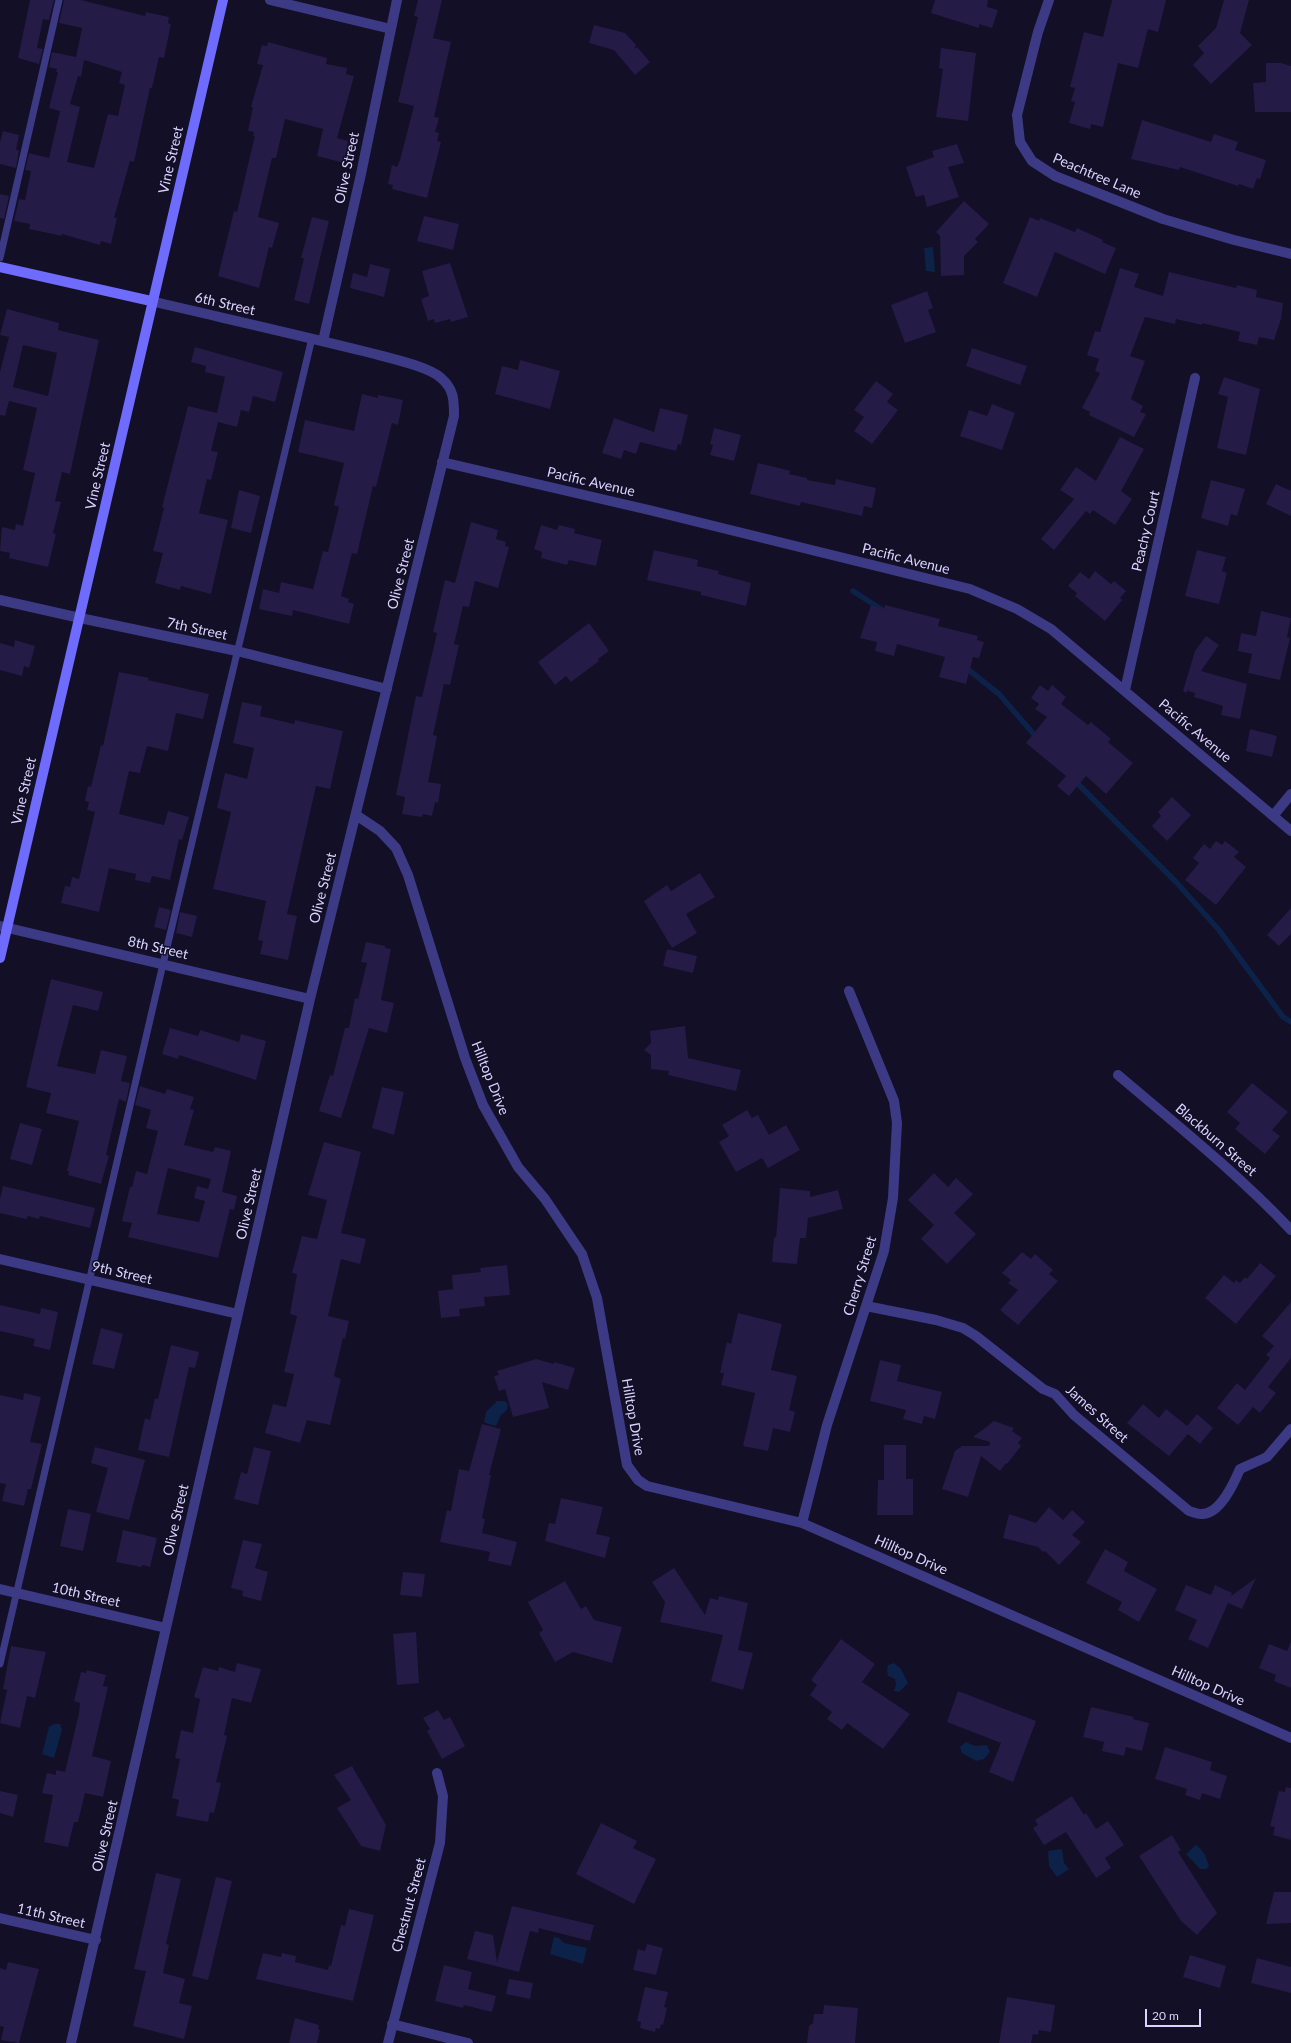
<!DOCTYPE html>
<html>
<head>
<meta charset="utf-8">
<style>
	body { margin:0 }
	#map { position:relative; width:1291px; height:2043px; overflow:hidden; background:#130f26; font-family:Lato,sans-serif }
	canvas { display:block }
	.scale { position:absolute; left:1145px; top:2009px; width:56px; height:18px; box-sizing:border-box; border:2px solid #d9d4ff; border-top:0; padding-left:5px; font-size:12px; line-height:14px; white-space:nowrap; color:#d9d4ff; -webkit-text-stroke:3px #130f26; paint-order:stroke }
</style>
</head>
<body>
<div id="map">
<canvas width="1291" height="2043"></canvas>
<div class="scale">20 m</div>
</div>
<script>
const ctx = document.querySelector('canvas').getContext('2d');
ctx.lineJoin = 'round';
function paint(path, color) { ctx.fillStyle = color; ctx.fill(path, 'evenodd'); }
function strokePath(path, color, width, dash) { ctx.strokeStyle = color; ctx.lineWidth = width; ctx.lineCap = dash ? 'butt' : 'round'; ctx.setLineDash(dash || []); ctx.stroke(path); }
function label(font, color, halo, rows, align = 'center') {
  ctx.font = font + ' Lato,sans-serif'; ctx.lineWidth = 3; ctx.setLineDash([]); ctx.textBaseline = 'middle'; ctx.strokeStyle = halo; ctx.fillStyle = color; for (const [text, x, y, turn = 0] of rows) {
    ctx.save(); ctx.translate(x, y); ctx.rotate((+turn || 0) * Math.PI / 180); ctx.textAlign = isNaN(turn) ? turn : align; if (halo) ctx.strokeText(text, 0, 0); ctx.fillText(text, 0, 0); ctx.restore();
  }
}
const water = new Path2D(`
	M933,247L935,272L926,271L924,248Z
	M497,1401H505L508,1404L507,1410L501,1415L496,1426L488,1424L484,1422L486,1412Z
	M894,1663L901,1669L908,1683L899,1692L894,1691L896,1684L895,1679L888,1676L887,1670L888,1665Z
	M54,1724H60L62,1730L54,1758L42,1754L49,1727Z
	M966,1742L975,1746L987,1745L990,1752L984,1759L976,1761L962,1753L960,1747Z
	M1196,1845C1204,1850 1206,1857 1209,1866L1206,1869H1200L1186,1854Z
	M1062,1849L1064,1863L1069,1869L1057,1877L1049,1866L1048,1851Z
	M554,1937L559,1938L564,1943L587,1948L583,1964L550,1954Z`);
const stream = new Path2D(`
	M853,591L884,611
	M965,667L999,694L1038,739
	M1074,780L1177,883L1219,930L1283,1017L1291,1022`);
const building = new Path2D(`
	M30,0H54L49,20L43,19L37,48L43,49L39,64L18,58Z
	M64,0H81L145,16L146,12L169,17L168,23L171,24L164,58L159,57L152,88H150L134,162L130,161L114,218H117L111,244L101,241L100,245L62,234V236L29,229L30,224L14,221L19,199L25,200L31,171L25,170L29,153L49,158L60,111L49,108L58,72H56L57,69L49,67L52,52L76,57L82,28L59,23ZM84,60L122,72L119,83L125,85L118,116L108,114L94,168L67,162L80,107L70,104L78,76L81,77Z
	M418,0H442L433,38L451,42L434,117L439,118L435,132L439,133L437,141L441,142L427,198L392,189L393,185L388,184L392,165L397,167L400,160L414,106L398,102L418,17L414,16Z
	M935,0H988L987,7L998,10L992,28L979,24V28L931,13Z
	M1112,0H1166L1158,32L1148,29L1138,68L1118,63L1103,127L1091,124L1090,129L1069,123L1075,102L1071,101L1075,88L1070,87L1084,32L1103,37Z
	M1224,0H1249L1240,33L1252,45L1211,84L1193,65L1204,53L1198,46L1216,28Z
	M594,25L625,33L636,45L634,49L637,47L650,62L635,75L614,50L589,43Z
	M268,42L327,58L326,64L347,68L346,74L354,76L337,138L348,141L344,163L317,156L323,129L285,119L276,158H272L258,217L279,223L272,248L269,247L259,288L218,276L234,211L237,212L251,152L255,136H253L254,132L248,131L253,107H251L263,65L257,64L262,45L267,46Z
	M941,48L976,53L968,121L936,117L943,69L939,68Z
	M1266,63H1281L1291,66V112H1255L1253,83L1266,82Z
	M1142,120L1211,142L1214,134L1238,142L1235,150L1266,160L1260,179L1257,178L1253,189L1239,184L1238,186L1180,167L1179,170L1131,159Z
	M3,131L19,135L16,150H19L16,168L0,164V142Z
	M957,144L964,163L948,167L959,197L927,207L924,195L916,197L906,167L934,157L932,151Z
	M0,194L9,196L4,219L0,218Z
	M964,201L989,224L975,239L978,242L964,256V275L941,276L940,236L936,232Z
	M424,216L459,224L453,250L417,241Z
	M312,217L329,221L309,304L294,300L304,258H301Z
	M1030,217L1039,221L1040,218L1075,232L1077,228L1103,240L1102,242L1116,248L1105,274L1055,252L1037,297L1003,283Z
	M450,263L468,317L451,322L450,319L435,323L434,319L428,321L421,299L429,296L422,271Z
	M370,264L390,269L384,297L350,288L353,273L367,277Z
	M1120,268L1139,274L1134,287L1163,296L1169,272L1236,288L1237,285L1257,290L1256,297L1283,303L1281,319L1274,340L1259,337L1257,345L1238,341L1240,332L1202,323V325L1176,319L1175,324L1145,317L1130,356L1145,361L1131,399L1143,406L1140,412L1146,414L1134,437L1089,415L1090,412L1082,408L1100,373L1095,371L1099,359L1087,355L1095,331L1100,332Z
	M927,291L933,308L928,310L936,332L905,343L891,305Z
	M7,309L59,323L58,330L99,340L70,474L62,472L55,501L61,502L53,533L56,534L48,567L9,558L10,553L0,551L2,527L15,530L16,524L23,526L35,473L23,470L37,408L9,401L5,416L0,415V372L9,337L0,335ZM23,345L57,353L48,396L13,387Z
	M195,347L283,372L275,402L253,396L249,412L241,410L237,427L218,422L211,451L218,452L211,480L207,479L199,513L228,520L211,594L181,586L180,590L155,583L163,553L153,551L164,508L162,507L188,406L217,413L225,377L205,372L206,366L191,362Z
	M972,348L1027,366L1020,385L966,366Z
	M520,360L560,371L550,409L495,394L502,366L518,370Z
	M1224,377L1260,389L1246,455L1217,448L1228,397L1218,394Z
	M876,381L893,394L887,402L898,410L872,444L854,431L864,417L854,410Z
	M362,394L378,398V395L403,400L398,425L392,423L376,487L373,486L357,554L352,553L341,596L349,599L348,602L354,604L349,624L293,610L292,616L259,609L263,589L279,593L281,582L313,589L323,551L328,552L339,507L334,505L344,463L298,452L305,420L354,431Z
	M992,404L1015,413L1002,450L960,436L969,410L987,416Z
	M660,408L688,415L681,445L678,444L676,451L640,442L636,454L624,450L621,459L602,453L614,418L654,432Z
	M714,428L741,435L734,461L710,455L713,445L710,444Z
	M1120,437L1144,449L1121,491L1132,499L1115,525L1093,510L1090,514L1086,511L1054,550L1041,539L1074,499L1060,490L1076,467L1096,481Z
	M758,463L779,468L790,471L789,474L807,478V480L835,485L836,479L876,488L872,508L864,506L862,516L801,502L800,506L750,494Z
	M1211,480L1245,489L1237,516L1231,514L1228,526L1201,518Z
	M1276,484L1291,491V516L1266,504Z
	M239,490L260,496L251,533L231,528Z
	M471,522L498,530L496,539L506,542L505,546L509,547L498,588L475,581L469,607L463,606L454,644L459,645L450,685L444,684L433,735L437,736L428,782L441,784L438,803L435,802L432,816L423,814L422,817L402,814L405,797L396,795L416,696L422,697L437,633L433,632L445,580L455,583Z
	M541,525L557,530L559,525L575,529L574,533L602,540L596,566L569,560L567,565L541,558L542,552L534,549Z
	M654,550L698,560L697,566L719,571L718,574L751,583L746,606L701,595V592L647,580Z
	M1197,550L1226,557L1222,571L1227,573L1219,604L1185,596Z
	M1095,571L1111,584L1114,581L1126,591L1120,598L1122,600L1105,621L1075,596L1077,593L1068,586L1080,572L1089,579Z
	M871,605L884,609L885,605L940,619L938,626L978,636L977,640L984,642L979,658L973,657L966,684L939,677L945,657L897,644L894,656L875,651L877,642L860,638Z
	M1261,611L1291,618L1287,637L1290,638L1280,680L1248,673L1252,654L1238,651L1241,633L1256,636Z
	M589,623L609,651L598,659L599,661L571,682L566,676L555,685L538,662Z
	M1206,636L1219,645L1201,671L1247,684L1240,719L1221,715L1223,706L1194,697L1195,693L1188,691L1189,688L1186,693L1183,691L1195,651Z
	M15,640L35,646L29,668L24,666L22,676L0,670V643L14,647Z
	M119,672L149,678L148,680L209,694L203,719L176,713L168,751L147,746L140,773L129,771L119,814L164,825L168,811L189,817L182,840L179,839L170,880L152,876L150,883L135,880L136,874L109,868L99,912L61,903L65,886L70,887L72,877L79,879L95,812L87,810L89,802L85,801L88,786L91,787L101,745L103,746Z
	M1040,685L1048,691L1052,685L1066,697L1061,704L1088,725L1091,722L1111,739L1108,742L1133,763L1106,794L1086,776L1069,796L1057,786L1066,776L1026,743L1047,717L1035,709L1039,704L1031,698Z
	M242,702L262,706L260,716L294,724L295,720L343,731L330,789L316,786L287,914L297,916L288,960L260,954L263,941L258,940L266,901L213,889L231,812L217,808L225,773L247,779L254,748L233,743Z
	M1250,729L1277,736L1272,757L1246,751Z
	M1172,797L1191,815L1167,841L1152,826L1161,816L1158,812Z
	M1216,841L1222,845L1225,841L1239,852L1234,857L1246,867L1216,905L1185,880L1199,863L1193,858L1204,844L1210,849Z
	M700,873L715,897L686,914L697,933L672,948L644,901L667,885L671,891Z
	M159,907L171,910L166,930L154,927Z
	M1291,908V934L1279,946L1267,935Z
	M180,912L197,916L192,937L176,933Z
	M366,942L385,946V948L391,949L381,1000L394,1003L387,1033L369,1028L341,1118L319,1111L330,1075L333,1076L345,1028H349L355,998L358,999L367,963L361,962Z
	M667,949L697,956L693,973L663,966Z
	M51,979L103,992L98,1011L73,1005L57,1066L95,1074L101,1050L127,1056L121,1081L130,1083L126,1102L119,1099L106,1155L109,1156L101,1184L68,1175L69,1171H67L79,1121L46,1113L51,1093L26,1087Z
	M685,1026L688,1058L741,1070L736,1091L668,1075L669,1071L651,1069V1055L644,1050L651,1043L650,1031Z
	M170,1028L198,1036L200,1030L239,1042L241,1034L266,1041L256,1080L179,1055L178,1059L162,1054Z
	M1252,1083L1288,1112L1272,1130L1280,1136L1265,1154L1235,1129L1240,1123L1227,1112Z
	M140,1086L165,1094L167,1089L194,1097L190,1109L194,1110L184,1145L213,1152L215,1147L231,1151L222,1192L237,1196L234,1210L230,1209L218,1258L128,1237L132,1223L122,1221L130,1187H132L136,1171L147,1174L158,1131L146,1128L151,1110L135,1105ZM168,1168L211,1179L208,1189L197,1186L194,1198L205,1201L199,1222L157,1214Z
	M382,1087L404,1092L394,1135L372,1128Z
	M747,1110L752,1118L758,1115L769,1135L786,1125L800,1150L768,1168L762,1158L736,1172L719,1142L729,1136L722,1125Z
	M20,1123L42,1129L32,1165L10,1159Z
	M324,1142L361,1152L341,1233L366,1239L360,1264L341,1259L328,1316L349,1321L345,1339L343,1338L334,1376L341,1379L330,1425L307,1420L300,1443L265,1433L273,1404L286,1407L294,1374L284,1372L297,1316L290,1314L297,1274L292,1273L302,1236L317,1239L327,1200L308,1195Z
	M934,1173L948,1187L956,1178L973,1194L954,1213L976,1234L947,1264L921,1239L934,1225L908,1200Z
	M3,1186L95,1208L90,1228L40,1216L39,1219L28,1216L26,1219L0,1213V1199Z
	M780,1188L810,1191V1197L838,1190L843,1209L808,1218L806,1238H800L797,1264L772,1262L774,1237L776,1238Z
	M1022,1252L1031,1259L1035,1254L1053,1270L1049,1274L1058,1281L1018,1325L1000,1310L1018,1290L1008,1283L1011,1280L1002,1273Z
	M1260,1263L1276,1276L1236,1324L1205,1298L1224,1275L1234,1283L1236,1280L1240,1283L1245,1277L1247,1279Z
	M507,1265L510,1295L484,1297L485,1306L459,1309L460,1316L441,1318L438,1291L453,1289L452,1275L481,1272L480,1268Z
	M1291,1302V1358L1268,1387L1276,1393L1260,1413L1253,1407L1238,1425L1217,1408L1237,1383L1245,1390L1270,1358L1266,1355L1274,1346L1262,1336Z
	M0,1305L40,1314L41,1308L58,1312L50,1350L33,1346L35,1339L0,1331Z
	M738,1313L782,1324L771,1370L797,1376L789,1410L795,1412L790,1432L773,1428L768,1451L743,1446L755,1393L721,1385L724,1373H720L727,1342L731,1344Z
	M101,1328L123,1334L114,1369L92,1364Z
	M171,1345L199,1352L195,1368L189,1367L169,1457L138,1450L145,1418L150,1420L155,1398L158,1399Z
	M536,1359L554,1364V1362L575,1368L568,1390L542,1382L549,1408L513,1417L505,1389L499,1391L494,1376L499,1375L497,1371Z
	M880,1360L901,1365L897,1381L942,1392L935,1419L924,1416L922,1424L903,1419L906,1410L870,1401Z
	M24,1393L41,1397L30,1442L42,1444L31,1489H28L24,1506L2,1501L6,1484L0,1483V1395L23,1400Z
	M1143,1404L1159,1418L1166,1409L1187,1426L1197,1414L1213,1428L1200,1444L1188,1434L1169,1456L1127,1423Z
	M994,1421L1014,1428L1012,1431L1022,1438L1018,1443L1021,1446L1007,1464L1006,1463L1000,1471L981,1456L968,1497L942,1489L955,1451L962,1446H989L990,1442L973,1437Z
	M482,1424L501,1429L489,1475H491L482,1518L485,1519L482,1533L517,1542L511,1566L488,1561L490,1552L440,1542L447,1510L451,1511L459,1469L469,1471Z
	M884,1445H906V1479H913V1515H877L878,1480H884Z
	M95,1447L145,1460L129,1520L96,1512L108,1468L91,1463Z
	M254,1447L271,1451L258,1505L234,1499L241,1472L247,1474Z
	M561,1498L603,1507L596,1534L610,1537L605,1558L545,1541L549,1523L555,1524Z
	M1049,1507L1063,1520L1072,1510L1085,1522L1072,1535L1081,1542L1059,1565L1045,1551L1043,1552L1038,1547L1003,1538L1009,1514L1036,1523Z
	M68,1509L91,1514L83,1551L60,1546Z
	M123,1530L157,1538L150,1567L143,1565L141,1567L116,1562Z
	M243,1540L262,1544L255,1568L268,1572L261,1601L242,1596L243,1591L231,1588Z
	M1105,1549L1128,1562L1124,1571L1157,1589L1139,1622L1118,1610L1122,1602L1086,1583Z
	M674,1568L705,1615L710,1598L718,1600L719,1596L748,1603L738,1650L753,1653L743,1690L711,1681L723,1635L660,1622L665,1602L652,1582Z
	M403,1572L425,1574L422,1597L400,1595Z
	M1256,1578L1242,1609L1228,1603L1208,1648L1188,1639L1197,1620L1175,1610L1186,1585L1211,1595L1215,1585L1232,1593L1231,1596Z
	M565,1581L581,1609L586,1606L594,1620L622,1627L612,1663L573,1652L555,1662L539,1633L543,1630L528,1602Z
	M416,1632L419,1683L397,1685L393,1634Z
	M841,1639L875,1664L862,1682L910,1714L883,1749L847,1723L842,1730L827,1719L832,1712L810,1695L817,1685L811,1680Z
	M1291,1642V1688L1274,1681L1276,1675L1259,1668L1269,1644L1287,1651Z
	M11,1646L46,1652L35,1698L27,1696L20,1728L0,1723L7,1690L3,1689Z
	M237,1663L261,1669L251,1703L232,1698L224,1735L227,1736L216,1782L221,1783L214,1813L210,1812L208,1822L176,1816L179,1800L172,1798L180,1759L175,1758L181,1730L193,1733L200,1699L194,1697L203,1667L218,1671L219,1667L235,1672Z
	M87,1670L106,1675L103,1686L108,1687L92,1756L111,1761L103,1797L85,1793L78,1822H74L68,1847L44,1842L53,1795L42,1793L47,1773L56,1775V1770L65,1772L79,1713L80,1703L74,1701L81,1672L86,1673Z
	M958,1691L1036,1721L1013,1782L989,1772L1001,1743L947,1722Z
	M1091,1707L1134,1717L1133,1719L1149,1723L1142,1751L1126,1747L1124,1756L1102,1751L1104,1742L1083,1737Z
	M438,1710L444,1720L450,1717L465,1746L442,1759L427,1731L430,1729L423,1718Z
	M1165,1747L1212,1762L1210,1770L1227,1776L1220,1799L1202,1793L1200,1800L1185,1795L1187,1789L1155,1779Z
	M352,1766L386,1825L380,1851L361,1846L337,1808L351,1800L334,1775Z
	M1286,1787L1291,1788V1840L1273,1835L1275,1827L1270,1826L1279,1791L1285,1792Z
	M0,1791L18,1795L13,1817L0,1813Z
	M1072,1796L1084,1815L1086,1813L1096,1829L1108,1821L1124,1845L1105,1858L1111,1868L1096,1878L1066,1832L1044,1845L1033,1828L1038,1825L1035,1820Z
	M601,1823L637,1841L633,1848L656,1859L634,1904L576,1874Z
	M1172,1835L1181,1850L1178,1852L1217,1913L1197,1935L1181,1921L1139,1856Z
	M156,1873L181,1879L166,1944L169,1945L163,1973L185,1979L179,2003L192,2006L184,2039L133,2026L146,1971L134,1969Z
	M216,1877L232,1881L208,1980L192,1976Z
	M1274,1892H1291V1923L1266,1924Z
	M512,1906L594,1925L590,1941L539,1928L538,1933L530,1931L519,1972L467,1959L475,1931L493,1935L497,1962Z
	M349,1909L374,1915L353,2001L256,1979L263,1953L281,1957L282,1953L296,1956L295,1962L328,1970L329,1965L331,1966L341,1925L345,1926Z
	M647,1944L663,1948L656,1975L633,1970L638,1949L645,1951Z
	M1190,1955L1226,1966L1220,1988L1183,1977Z
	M1257,1958L1291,1967V1993L1251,1983Z
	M8,1962L39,1969L19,2043L1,2040L4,2027L0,2026V1968L6,1970Z
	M444,1965L472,1972L468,1989L496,1996L492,2012L464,2005L463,2008L435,2001Z
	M509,1979L533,1983L530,1999L506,1994Z
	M645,1987L668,1992L664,2007L667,2008L663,2025L661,2024L660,2029L656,2028L655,2032L640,2028L641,2022L637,2021Z
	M1007,1997L1055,2005L1051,2032L1039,2030L1038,2035L1033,2034L1031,2043H999Z
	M824,2005L858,2008L855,2043H807L809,2026L813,2023L814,2014H823Z
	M295,2018L319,2025L318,2029L320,2030L317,2043H289Z`);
const lane = new Path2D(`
	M0,258L59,0
	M0,1664L163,964L312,338`);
const street = new Path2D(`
	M270,0L391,29
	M1049,0L1038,32L1017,115L1020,142L1032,161L1055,176L1163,219L1234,240L1291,254
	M323,341L361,174L397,0
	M442,462L649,510L970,589L1017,609L1051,629L1291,831
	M0,600L80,618L237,651L387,689
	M1125,690L1195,378
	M356,815L380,831L396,848L408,875L465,1058L483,1105L518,1167L545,1199L582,1254L597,1298L627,1465L638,1480L647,1486L802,1523L1291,1738
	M1273,816L1291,794
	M0,926L310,999
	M1118,1075C1177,1125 1238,1174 1291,1230
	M0,1259L238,1314
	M866,1306L936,1320L963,1328L976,1336L1043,1389L1055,1394L1074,1415L1189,1511C1193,1512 1197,1514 1201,1514C1220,1515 1234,1483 1240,1469L1267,1457L1291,1429
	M802,1523L827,1425L884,1251L893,1198L897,1123L894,1101L849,991
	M0,1589L166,1628
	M0,1918L96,1940
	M392,2024L468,2043
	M71,2043L310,999L454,416C454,400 454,389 441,378C428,366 385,357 367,352C295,334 223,318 151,301
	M388,2043L440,1843L443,1796L437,1773`);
const secondary = new Path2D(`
	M0,267L151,301
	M0,958L223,0`);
const streetNames = [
	["Vine Street",171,160,-77],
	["Olive Street",347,168,-78],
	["Peachtree Lane",1097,176,23],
	["6th Street",225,304,13],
	["Vine Street",98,476,-77],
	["Pacific Avenue",591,482,13],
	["Peachy Court",1146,531,-77],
	["Pacific Avenue",906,559,14],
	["Olive Street",401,574,-76],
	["7th Street",197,629,12],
	["Pacific Avenue",1195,731,40],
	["Vine Street",24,791,-77],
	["Olive Street",323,888,-76],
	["8th Street",158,948,13],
	["Hilltop Drive",490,1078,68],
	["Blackburn Street",1216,1140,41],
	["Olive Street",249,1204,-77],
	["9th Street",122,1273,13],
	["Cherry Street",860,1276,-73],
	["James Street",1097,1414,42],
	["Hilltop Drive",633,1417,80],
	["Olive Street",176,1520,-77],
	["Hilltop Drive",911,1555,24],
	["10th Street",86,1595,13],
	["Hilltop Drive",1208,1686,24],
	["Olive Street",105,1836,-77],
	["Chestnut Street",409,1905,-75],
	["11th Street",51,1916,13]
];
paint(water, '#0c2248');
strokePath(stream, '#0c2248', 5.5);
paint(building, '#241b47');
strokePath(lane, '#3d3a85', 7);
strokePath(street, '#3d3a85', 10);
strokePath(secondary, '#6f6bff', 10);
label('14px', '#d9d4ff', '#130f26', streetNames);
</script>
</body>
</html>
